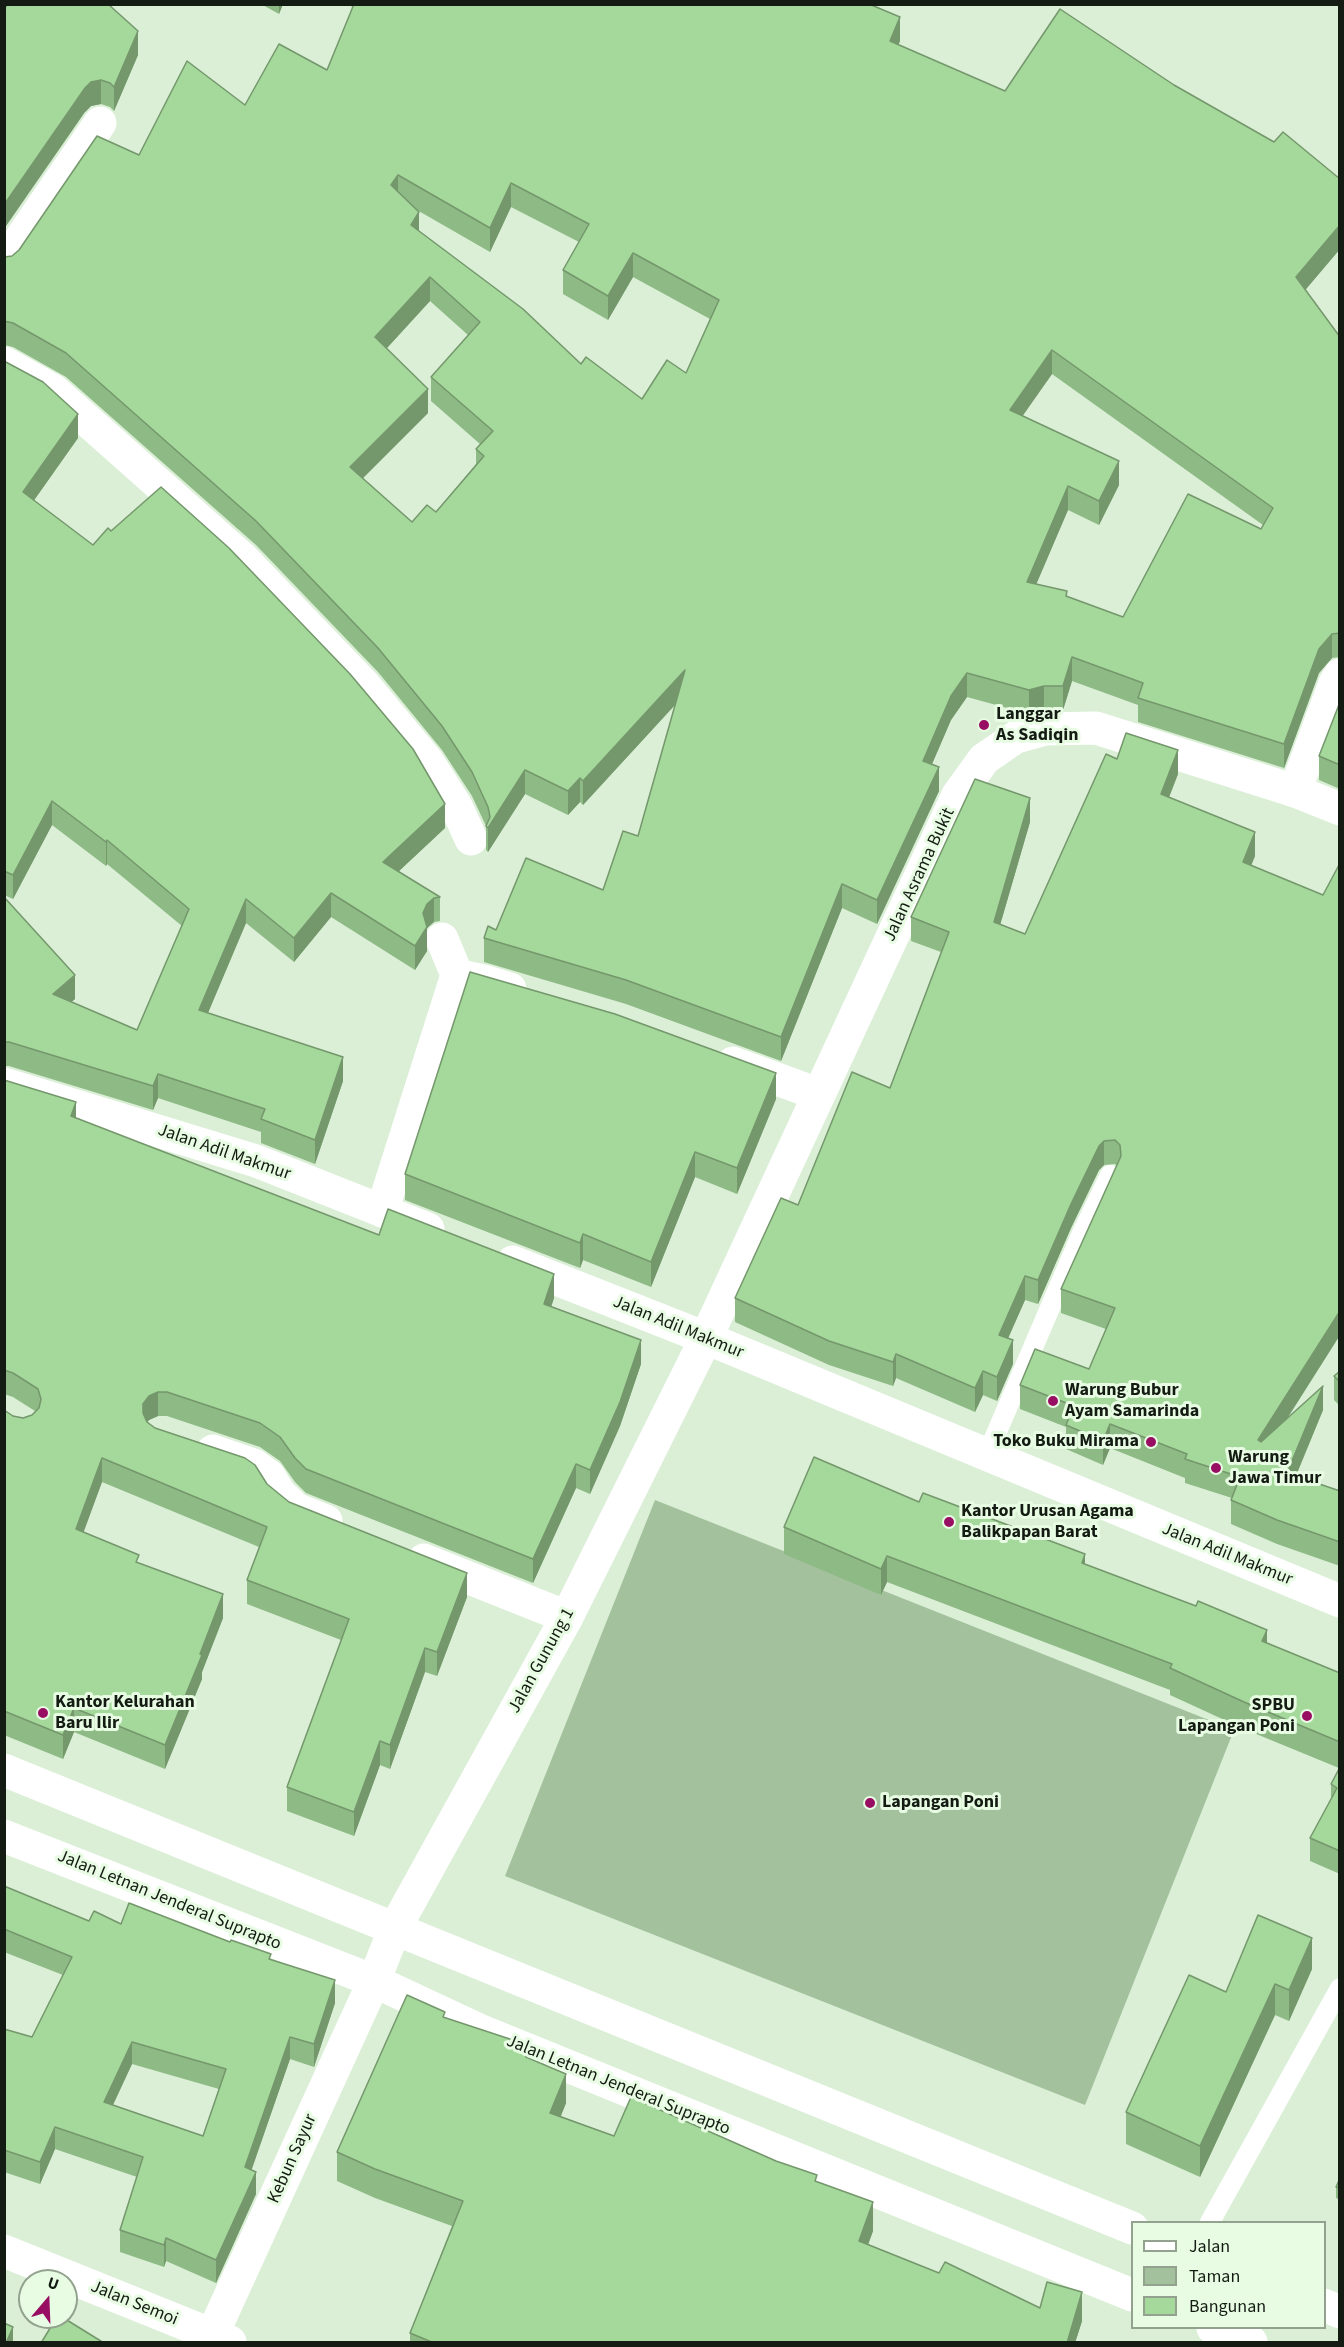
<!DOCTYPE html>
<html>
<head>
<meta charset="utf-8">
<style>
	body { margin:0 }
	#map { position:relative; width:1344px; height:2347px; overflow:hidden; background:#daefd6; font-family:"Source Sans 3",sans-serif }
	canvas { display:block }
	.frame { position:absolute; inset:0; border:6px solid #141b12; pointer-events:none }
	.legend { position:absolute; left:1131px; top:2221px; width:195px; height:108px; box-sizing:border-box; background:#e7fce3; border:2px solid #93a28f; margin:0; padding:8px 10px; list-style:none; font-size:18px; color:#141b12 }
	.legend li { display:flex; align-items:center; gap:12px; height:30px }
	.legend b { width:30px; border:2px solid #93a28f }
	.north { position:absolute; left:18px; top:2269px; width:60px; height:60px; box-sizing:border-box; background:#e7fce3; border:2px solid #93a28f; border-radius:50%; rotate:19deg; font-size:16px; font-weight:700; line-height:24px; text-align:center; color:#141b12 }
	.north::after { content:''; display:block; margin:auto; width:21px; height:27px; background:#980e63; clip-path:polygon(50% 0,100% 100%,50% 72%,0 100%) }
</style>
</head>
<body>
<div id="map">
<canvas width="1344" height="2347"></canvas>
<div class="frame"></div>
<ul class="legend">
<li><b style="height:8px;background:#fff"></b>Jalan</li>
<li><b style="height:16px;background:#a3c19d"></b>Taman</li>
<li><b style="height:16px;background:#a5d89b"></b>Bangunan</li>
</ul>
<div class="north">U</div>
</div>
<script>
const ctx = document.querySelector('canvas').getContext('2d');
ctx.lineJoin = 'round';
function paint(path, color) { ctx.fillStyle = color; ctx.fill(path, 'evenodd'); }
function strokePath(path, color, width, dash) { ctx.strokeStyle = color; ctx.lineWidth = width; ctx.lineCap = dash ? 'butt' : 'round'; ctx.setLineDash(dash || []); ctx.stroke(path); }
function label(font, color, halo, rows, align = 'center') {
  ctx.font = font + ' "Source Sans 3",sans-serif'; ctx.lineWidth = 6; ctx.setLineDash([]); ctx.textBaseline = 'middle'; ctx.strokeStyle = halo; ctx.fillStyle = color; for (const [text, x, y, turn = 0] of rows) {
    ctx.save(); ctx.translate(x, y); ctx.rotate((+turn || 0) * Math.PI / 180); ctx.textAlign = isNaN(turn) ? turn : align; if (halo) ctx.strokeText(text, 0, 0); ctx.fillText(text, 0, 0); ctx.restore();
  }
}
const green = new Path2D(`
	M655,1500L1234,1730L1085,2105L505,1876Z`);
const service = new Path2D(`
	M987,1455L1082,1233L1110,1175
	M1210,2222L1340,1988`);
const minor = new Path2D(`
	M4,263L100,123
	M4,363L54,391L242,558L364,685L428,762L456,806L471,839
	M1295,791L1335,683L1340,675
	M442,939L457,975
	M733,1063L818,1094
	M4,1084L256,1161L428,1229
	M382,1211L457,975L484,981L510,989
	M513,1262L706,1338L1340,1601
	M213,1451L254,1465L269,1476L280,1494L296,1509L326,1521
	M424,1560L567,1617
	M4,2251L230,2342
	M209,2342L374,1981`);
const tertiary = new Path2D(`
	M374,1981L395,1928L567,1617L706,1338L958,795L984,759L1016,737L1045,729L1096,728L1295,791L1340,809`);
const secondary = new Path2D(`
	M4,1770L1132,2228
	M4,1836L374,1981L479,2030L1132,2295
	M1324,2305L1340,2312
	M1213,2328L1251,2342`);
const wall = new Path2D(`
	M261,4H283L279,14Z
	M345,4H869L900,41L898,45L1005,91L1174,85L1340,179V249L1305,290L1340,337V657L1332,658L1319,673L1284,768L1138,722V705L1072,681L1063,710H1044L1029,714L967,697L951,720L932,764L939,791L877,924L842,908L781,1061L626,1004L484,962V938L496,930L603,890L638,836L675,705L583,805L580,802L568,815L525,794L488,852L486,850V826L472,796L442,750L378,672L256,545L66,377L13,347L4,345V257L12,256L139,155L245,105L327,70L353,7ZM511,207L579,242L563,270V294L608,320L633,277L710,319L686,373L642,399L581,364L419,231L417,210L490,252ZM430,301L468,335L431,377V401L480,444L476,449V464L436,512L412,522L363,478L428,413L387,348ZM1052,374L1263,525L1261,529L1123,617L1067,597L1036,584L1068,510L1099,525L1119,485L1022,416Z
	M4,9L138,55L114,111L110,107L101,104L91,106L85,112Z
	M4,361L78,438L34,500L445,828L398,872L440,897V921L434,922L427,928V951L415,970L331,917L294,962L246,923L208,1013L343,1081L315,1164L261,1143V1132L158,1098L153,1110L9,1066H4V897L75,999L71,1002L137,1030L182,926L107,864L106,866L52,825L13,899L4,895Z
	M1340,702V789L1319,780V756Z
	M1117,759L1178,774L1169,797L1255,856L1251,865L1323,895L1340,863V1335L1287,1419L1323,1410L1296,1476L1340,1491V1566L1277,1544L1231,1524V1500L1232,1498L1185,1483V1478L1110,1448L1103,1465L1066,1449V1427L1020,1409V1385L1089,1369L1106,1329L1061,1313V1289L1117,1166L1115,1164L1104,1165L1099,1170L1071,1228L1038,1304L1025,1300L1008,1338L1013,1364L997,1401L983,1395L975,1412L896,1378L893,1386L829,1365L735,1322V1298L798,1205L890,1088L941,952L911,941V917L1030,822L1000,925L1025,934Z
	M4,1080L76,1118L379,1235L554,1298L551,1307L641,1364L620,1426L590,1494L576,1488L533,1583L306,1493L295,1482L280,1461L260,1447L167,1416H158L149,1420L147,1422L155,1428L267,1484L289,1502L467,1597L437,1676L425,1672L390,1769L380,1765L354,1836L287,1811V1787L341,1640L247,1604V1580L259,1547L102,1482L83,1532L139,1563L223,1618L202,1672V1679L165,1769L74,1732L63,1759L4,1735V1410L13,1416L23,1418L32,1415L35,1411L13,1397L4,1394Z
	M776,1099L737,1194L695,1177L651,1287L583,1260L580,1268L405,1200V1174Z
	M1340,1371V1406L1334,1400V1376Z
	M919,1502L1085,1565L1267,1643L1340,1673V1874L1310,1861V1838L1331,1800V1784L1339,1768L1244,1729L1170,1695V1690L887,1582L881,1595L784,1554V1527Z
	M4,1886L89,1921L121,1924L271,1960L335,2003L314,2067L290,2059L251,2170L256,2194L216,2283L166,2261L164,2267L120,2252V2230L137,2177L55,2149L40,2184L4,2172V2029L32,2037L63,1975L4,1952ZM132,2064L219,2089L203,2136L113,2105Z
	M1312,1969L1289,2021L1275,2015L1200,2177L1126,2144V2112L1226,1992Z
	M445,2018L528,2058L566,2103L561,2116L614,2136L817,2182L873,2231L868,2244L939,2273L1040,2308L1082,2321L1075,2343H410V2333L452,2226L375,2198L337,2181V2152Z
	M1340,2178V2200L1336,2198V2187Z`);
const shadedWall = new Path2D(`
	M279,4H283L279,14Z
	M900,17V41L890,65V41Z
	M138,31V55L114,111V87Z
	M101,80V104L91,106L85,112L4,229V205L85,88L91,82Z
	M398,175V199L391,185Z
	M511,183V207L490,252V228Z
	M419,212V236L411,225Z
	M1340,225V249L1296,301V277Z
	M633,253V277L608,320V296Z
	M430,277V301L375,361V337Z
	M1052,350V374L1010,434V410Z
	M428,389V413L350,491V467Z
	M78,414V438L23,516V492Z
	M1119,461V485L1099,525V501Z
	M1068,486V510L1027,606V582Z
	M1332,634V658L1319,673L1284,768V744L1319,649Z
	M1072,657V681L1063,710V686Z
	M685,670V694L583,805V781Z
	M967,673V697L951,720L923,785V761L951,696Z
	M1044,686V710L1029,714V690Z
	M1178,750V774L1161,818V794Z
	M939,767V791L877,924V900Z
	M525,770V794L488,852V828Z
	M580,778V802L568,815V791Z
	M1030,798V822L994,946V922Z
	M52,801V825L13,899V875Z
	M445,804V828L383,886V862Z
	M1255,832V856L1243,886V862Z
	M107,840V864L106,866V842Z
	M842,884V908L781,1061V1037Z
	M331,893V917L294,962V938Z
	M434,898V922L427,928V951L415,970V946L423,913L427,904Z
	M246,899V923L199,1034V1010Z
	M75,975V999L53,1018V994Z
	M343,1057V1081L315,1164V1140Z
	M776,1073V1099L737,1194V1168Z
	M158,1074V1098L153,1110V1086Z
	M76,1102V1126L71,1116Z
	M1104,1141V1165L1099,1170L1071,1228L1038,1304V1280L1071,1204L1099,1146Z
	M695,1152V1177L651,1287V1262Z
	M583,1234V1260L580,1268V1243Z
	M554,1274V1298L544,1328V1304Z
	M1025,1276V1300L999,1359V1335Z
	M1340,1311V1335L1258,1464V1440Z
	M641,1340V1364L620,1426L590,1494V1470Z
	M1013,1340V1364L997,1401V1377Z
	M896,1354V1378L893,1386V1362Z
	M983,1371V1395L975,1412V1388Z
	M1323,1386V1410L1287,1497V1473Z
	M158,1392V1416L149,1420L143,1428V1404L149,1396Z
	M1110,1424V1448L1103,1465V1441Z
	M102,1458V1482L76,1553V1529Z
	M576,1464V1488L533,1583V1559Z
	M1085,1554V1581L1082,1563Z
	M887,1556V1582L881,1595V1569Z
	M467,1573V1597L437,1676V1652Z
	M223,1594V1618L202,1672V1679L165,1769V1745Z
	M1267,1630V1656L1262,1641Z
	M425,1648V1672L390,1769V1745Z
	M74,1708V1732L63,1759V1735Z
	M380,1741V1765L354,1836V1812Z
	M1312,1938V1969L1289,2021V1990Z
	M335,1980V2003L314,2067V2044Z
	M1275,1984V2015L1200,2177V2146Z
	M290,2037V2059L245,2189V2167Z
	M132,2042V2064L104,2124V2102Z
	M566,2074V2103L550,2142V2113Z
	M55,2127V2149L40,2184V2162Z
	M256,2172V2194L216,2283V2260Z
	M873,2202V2231L859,2270V2241Z
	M166,2238V2261L164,2267V2245Z
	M1082,2292V2321L1075,2343H1067Z
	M13,2327V2343H6Z`);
const building = new Path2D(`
	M8,4H108L138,31L114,87L110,83L101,80L91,82L85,88L4,205V9Z
	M354,4H869L900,17L890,41L1005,91L1060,9L1174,85L1274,142L1283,132L1340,179V225L1296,277L1340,337V633L1332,634L1319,649L1284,744L1138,698L1143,683L1072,657L1063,686H1044L1029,690L967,673L951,696L923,761L939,767L877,900L842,884L781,1037L626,980L484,938L488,926L496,930L526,858L603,890L623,831L638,836L685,670L583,781L580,778L568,791L525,770L488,828L486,826L490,817L488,807L472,772L442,726L378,648L256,521L66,353L13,323L4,321V257L12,256L19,250L97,136L139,155L187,61L245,105L279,44L327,70ZM398,175L490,228L511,183L589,224L563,270L608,296L633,253L719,300L686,373L667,360L642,399L586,357L581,364L523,309L411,225L419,212L391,185ZM430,277L480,322L431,377L493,431L476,449L484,456L436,512L427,505L412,522L350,467L428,389L375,337ZM1052,350L1273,508L1261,529L1188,494L1123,617L1066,596L1067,591L1027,582L1068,486L1099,501L1119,461L1010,410Z
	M4,361L43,382L78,414L23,492L93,545L108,528L111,531L161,487L229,548L350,674L413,749L445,804L383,862L440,897L434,898L427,904L423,913L427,927L415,946L331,893L294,938L246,899L199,1010L343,1057L315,1140L261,1119L265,1109L158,1074L153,1086L9,1042H4V897L75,975L53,994L137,1030L189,909L107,840L106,842L52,801L13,875L4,871Z
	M1340,702V765L1319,756Z
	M1126,733L1178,750L1161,794L1255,832L1243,862L1323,895L1340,863V1311L1258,1440L1261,1442L1323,1386L1287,1473L1340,1491V1542L1277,1520L1231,1500L1240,1477L1185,1459L1187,1454L1110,1424L1103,1441L1066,1425L1074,1406L1020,1385L1035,1349L1089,1369L1115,1308L1061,1289L1121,1156L1120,1145L1115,1140L1104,1141L1099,1146L1071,1204L1038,1280L1025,1276L999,1335L1013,1340L997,1377L983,1371L975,1388L896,1354L893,1362L829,1341L735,1298L781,1198L798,1205L852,1072L890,1088L949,932L911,917L975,779L1030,798L994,922L1025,934L1106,754L1117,759Z
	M470,972L615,1014L776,1073L737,1168L695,1152L651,1262L583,1234L580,1243L405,1174Z
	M4,1080L76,1102L71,1116L379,1235L388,1209L554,1274L544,1304L641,1340L620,1402L590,1470L576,1464L533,1559L306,1469L295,1458L280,1437L260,1423L167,1392H158L149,1396L143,1404V1413L147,1422L155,1428L245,1458L255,1465L267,1484L289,1502L467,1573L437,1652L425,1648L390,1745L380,1741L354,1812L287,1787L349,1619L247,1580L267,1527L102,1458L76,1529L139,1555L136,1562L223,1594L200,1654L202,1655L165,1745L74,1708L63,1735L4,1711V1410L13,1416L23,1418L32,1415L39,1408L41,1399L38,1389L13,1373L4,1370Z
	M1340,1371V1382L1334,1376Z
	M814,1457L919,1502L923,1493L1085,1554L1082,1563L1196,1606L1198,1601L1267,1630L1262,1641L1340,1673V1742L1244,1702L1170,1668L1172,1664L887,1556L881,1569L784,1527Z
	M1340,1767V1851L1310,1838L1337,1788L1331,1784Z
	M4,1886L89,1921L94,1911L121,1924L129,1903L230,1942L231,1940L271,1954L269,1959L335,1980L314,2044L290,2037L245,2167L256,2172L216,2260L166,2238L164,2245L120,2230L143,2157L55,2127L40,2162L4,2150V2029L32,2037L72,1957L4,1929ZM132,2042L226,2069L203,2136L104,2102Z
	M1258,1915L1312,1938L1289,1990L1275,1984L1200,2146L1126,2112L1189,1975L1226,1992Z
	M407,1995L445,2012L443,2017L528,2045L526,2057L566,2074L550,2113L614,2136L631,2097L776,2161L817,2175L815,2181L873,2202L859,2241L939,2273L945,2262L1040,2308L1047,2282L1082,2292L1067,2343H434L410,2333L463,2201L375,2169L337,2152Z
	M1340,2178V2188L1336,2187Z
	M57,2317H62L104,2343H41Z
	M4,2323L13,2327L6,2343H4Z`);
const markers = [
	[984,725,6,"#980e63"],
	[1053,1401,6,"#980e63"],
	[1151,1442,6,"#980e63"],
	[1216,1468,6,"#980e63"],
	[949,1522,6,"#980e63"],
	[43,1713,6,"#980e63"],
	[1307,1716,6,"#980e63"],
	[870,1803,6,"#980e63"]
];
const poiNames = [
	["Langgar",996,715],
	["As Sadiqin",996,736],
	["Warung Bubur",1065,1391],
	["Ayam Samarinda",1065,1412],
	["Toko Buku Mirama",1139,1442,"right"],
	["Warung",1228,1458],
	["Jawa Timur",1228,1479],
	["Kantor Urusan Agama",961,1512],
	["Balikpapan Barat",961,1533],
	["Kantor Kelurahan",55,1703],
	["Baru Ilir",55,1724],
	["SPBU",1295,1706,"right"],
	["Lapangan Poni",1295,1727,"right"],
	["Lapangan Poni",882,1803]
];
const streetNames = [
	["Jalan Asrama Bukit",920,875,-65],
	["Jalan Adil Makmur",224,1153,19],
	["Jalan Adil Makmur",678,1328,22],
	["Jalan Adil Makmur",1227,1555,22],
	["Jalan Gunung 1",542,1661,-61],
	["Jalan Letnan Jenderal Suprapto",169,1901,22],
	["Jalan Letnan Jenderal Suprapto",618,2086,22],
	["Kebun Sayur",293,2159,-66],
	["Jalan Semoi",134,2304,22]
];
paint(green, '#a3c19d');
strokePath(service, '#fff', 20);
strokePath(minor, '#fff', 33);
strokePath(tertiary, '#fff', 33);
strokePath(secondary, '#fff', 33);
paint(wall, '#8eba85');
paint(shadedWall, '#74976c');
paint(building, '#a5d89b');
strokePath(building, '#74976c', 1.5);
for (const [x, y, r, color] of markers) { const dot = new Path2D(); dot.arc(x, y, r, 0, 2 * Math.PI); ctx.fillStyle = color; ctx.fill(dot); strokePath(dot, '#e7fce3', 2); }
label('bold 18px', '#141b12', '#e7fce3', poiNames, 'left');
label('18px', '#141b12', '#e7fce3', streetNames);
</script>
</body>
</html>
